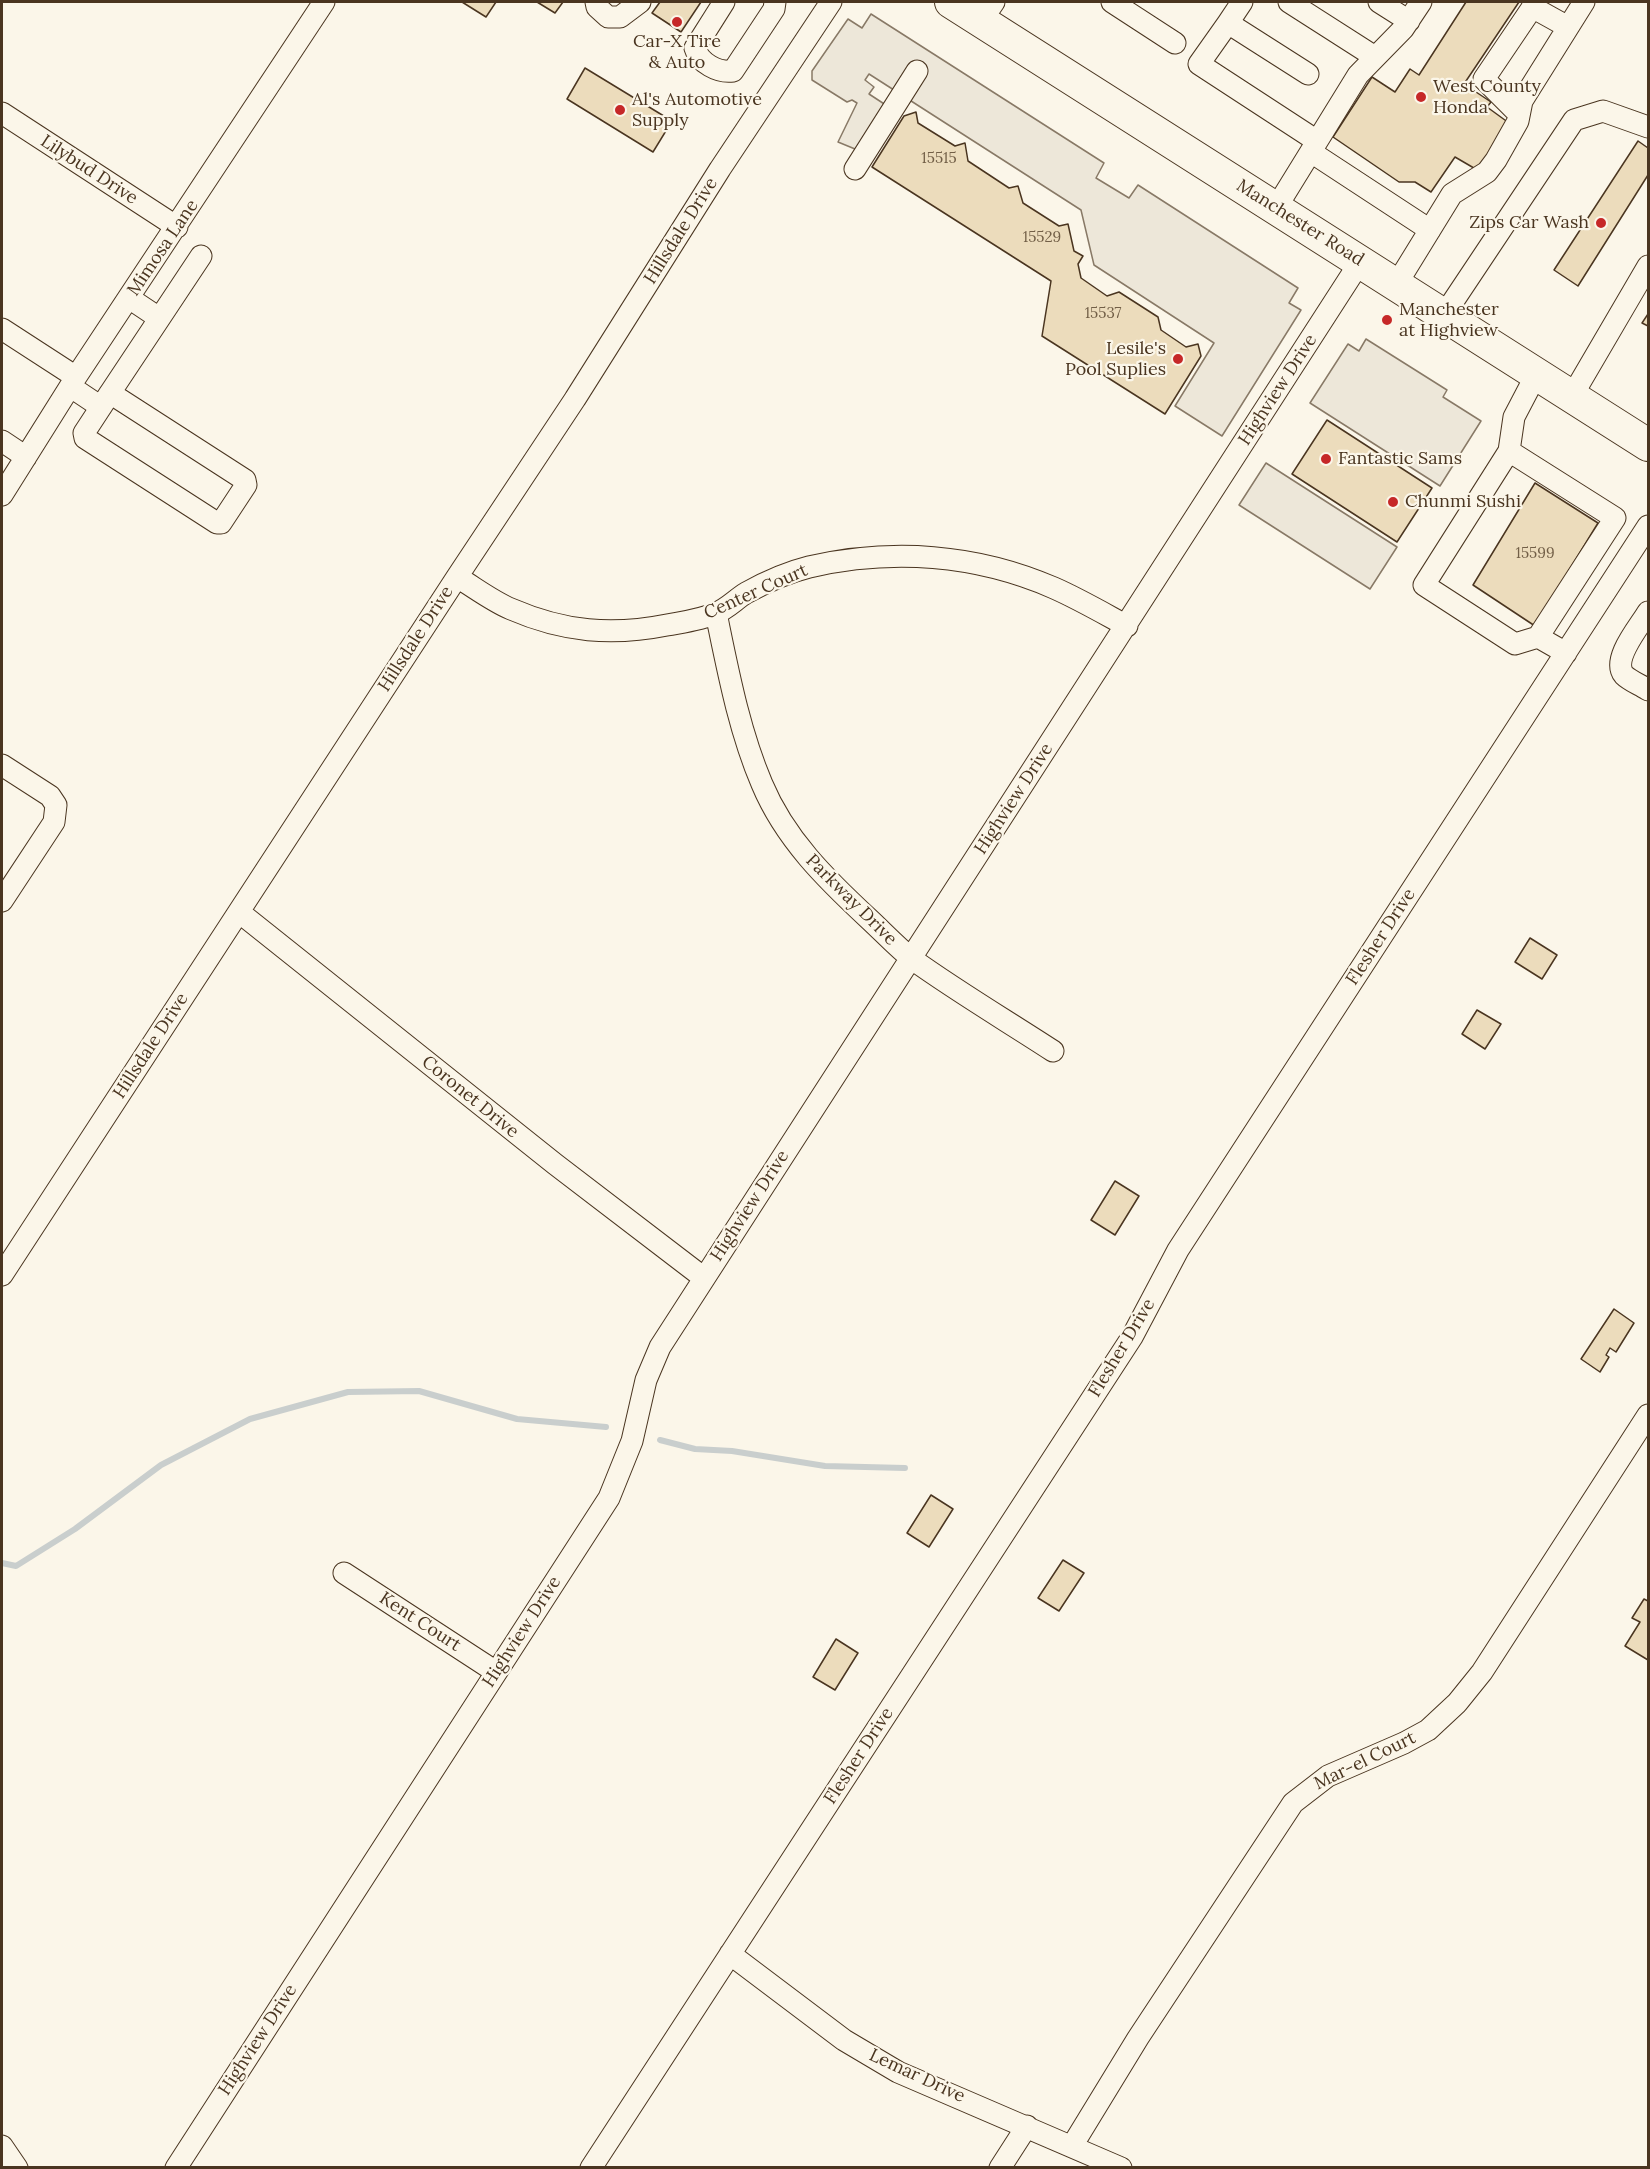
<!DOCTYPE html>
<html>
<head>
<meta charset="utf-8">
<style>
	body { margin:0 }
	#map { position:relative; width:1650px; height:2169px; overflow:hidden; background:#fbf6e9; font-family:Lora,serif }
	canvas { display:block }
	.frame { position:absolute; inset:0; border:3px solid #4a3520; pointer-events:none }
</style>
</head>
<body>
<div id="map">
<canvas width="1650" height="2169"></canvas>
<div class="frame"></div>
</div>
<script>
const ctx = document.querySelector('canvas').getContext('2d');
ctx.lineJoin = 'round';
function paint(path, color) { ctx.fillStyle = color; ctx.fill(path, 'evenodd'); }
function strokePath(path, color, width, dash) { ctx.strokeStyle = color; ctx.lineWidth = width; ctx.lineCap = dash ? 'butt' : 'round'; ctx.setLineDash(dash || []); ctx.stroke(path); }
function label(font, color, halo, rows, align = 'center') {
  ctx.font = font + ' Lora,serif'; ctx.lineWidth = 4.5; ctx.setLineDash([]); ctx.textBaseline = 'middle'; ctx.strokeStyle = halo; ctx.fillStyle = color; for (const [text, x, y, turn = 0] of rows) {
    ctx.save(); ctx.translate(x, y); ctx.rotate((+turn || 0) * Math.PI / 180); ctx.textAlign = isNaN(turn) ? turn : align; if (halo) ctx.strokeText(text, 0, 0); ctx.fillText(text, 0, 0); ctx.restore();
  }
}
const parking = new Path2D(`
	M871,14L1104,163L1096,178L1129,198L1138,185L1298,288L1289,303L1301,310L1222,436L1175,406L1214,343L1094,265L1081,210L869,74L865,80L874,87L869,94L898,113L872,156L838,142L857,103L852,100L847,102L812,80V71L848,19L862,28Z
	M1366,339L1447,390L1443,397L1481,421L1440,486L1310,403L1348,344L1359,351Z
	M1266,463L1397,547L1370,589L1239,505Z`);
const stream = new Path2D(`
	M660,1440L695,1449L732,1451L825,1466L905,1468
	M2,1563L16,1566L75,1529L161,1465L250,1419L348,1392L419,1391L517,1419L606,1427`);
const building = new Path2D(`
	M462,2H496L486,17Z
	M537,2H563L555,13Z
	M660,2H701L681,32L652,13Z
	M1466,2H1519L1464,84L1491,102L1487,107L1509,123L1479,171L1455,157L1431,192L1415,182H1399L1333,137L1372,77L1395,92L1410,69L1419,75Z
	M585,68L672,121L653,152L567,99Z
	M916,112L918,123L955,146L965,143L968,161L1009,188L1018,186L1023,203L1059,226L1068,224L1074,251L1083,256L1078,264L1081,278L1107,296L1119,292L1158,317L1161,330L1186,347L1198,344L1201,356L1165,414L1042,336L1051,281L872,167L904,116Z
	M1638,141L1648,148V175L1578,286L1554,270Z
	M1648,314V326L1642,323Z
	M1327,420L1432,488L1397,542L1292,474Z
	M1535,483L1598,523L1535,626L1473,585Z
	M1530,938L1557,955L1542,979L1515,962Z
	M1477,1010L1501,1024L1485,1049L1462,1034Z
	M1115,1181L1139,1196L1115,1235L1091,1220Z
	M1614,1309L1634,1323L1616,1352L1610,1348L1606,1355L1609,1357L1600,1372L1581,1359Z
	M931,1495L953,1509L929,1547L907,1533Z
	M1063,1560L1084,1573L1059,1611L1038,1598Z
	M1644,1599L1648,1601V1660L1625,1646L1640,1622L1632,1618Z
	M836,1639L858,1653L835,1690L813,1677Z`);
const minor = new Path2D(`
	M596,2L597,7L608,17H620L640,2
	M724,2L695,48C699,63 718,73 733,71L774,9L775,2
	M1112,2L1175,43
	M1289,2L1375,57
	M1379,2L1409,21
	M1532,7L1568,27
	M981,21L994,2
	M1228,23L1242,2
	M1308,74L1228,23L1199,64L1317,141
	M2,113L177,227
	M1519,114L1484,79L1536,2
	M1311,152L1430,230
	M855,169L917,71
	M1276,208L1358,75L1403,29L1421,2
	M1396,285L1452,194L1487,172L1496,160L1518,121L1522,101L1584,2
	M129,298L159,318
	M1444,315L1574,120L1603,111L1648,127
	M2,329L76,377
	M1537,373L1514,417L1509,451L1615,518L1538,637L1566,653
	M71,387L101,407L110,393L245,480L246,485L221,523H217L85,438L84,433L101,407
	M110,393L201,256
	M1572,396L1648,266
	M2,441L26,457
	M1509,451L1424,585L1515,644L1538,637
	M2,495L76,377L324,2
	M457,577C474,587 492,601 511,609C564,632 612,636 667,625C683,622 701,620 716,613C727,609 736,599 746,593C764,583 789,572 809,567C892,548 976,554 1054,588C1079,599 1103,613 1127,626
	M1648,612C1640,626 1611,659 1624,675C1630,681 1641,685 1648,690
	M716,613C728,671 739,730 762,784C785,839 826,879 869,919C883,932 897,947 912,959C958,992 1007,1021 1053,1051
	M2,765L50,796L56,805L54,822L2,901
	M239,912L555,1164L704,1278
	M2,1275L457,577L575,399L720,169L831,2
	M344,1573L496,1672
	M730,1954L844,2040L898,2072L1121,2168
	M2,2146L17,2168
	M1072,2146L1138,2038L1293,1803L1328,1776L1404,1743L1428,1730L1457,1703L1482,1672L1648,1415
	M176,2168L609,1498L632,1441L646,1380L660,1347L1360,262
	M591,2168L1132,1337L1178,1250L1648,526
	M1000,2168L1027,2126`);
const highway = new Path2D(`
	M951,2L1648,445`);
const markers = [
	[677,22,6,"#c62828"],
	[1421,97,6,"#c62828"],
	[620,110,6,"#c62828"],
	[1601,223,6,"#c62828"],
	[1387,320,6,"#c62828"],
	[1178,359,6,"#c62828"],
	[1326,459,6,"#c62828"],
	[1393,502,6,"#c62828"]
];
const numberNames = [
	["15515",939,159],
	["15529",1042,238],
	["15537",1103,314],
	["15599",1535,554]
];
const poiNames = [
	["Car-X Tire",677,42,"center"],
	["& Auto",677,63,"center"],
	["West County",1433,87],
	["Honda",1433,108],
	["Al's Automotive",632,100],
	["Supply",632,121],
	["Zips Car Wash",1589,223,"right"],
	["Manchester",1399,310],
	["at Highview",1399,331],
	["Lesile's",1166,349,"right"],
	["Pool Suplies",1166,370,"right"],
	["Fantastic Sams",1338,459],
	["Chunmi Sushi",1405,502]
];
const streetNames = [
	["Lilybud Drive",89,170,33],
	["Manchester Road",1300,223,32],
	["Hillsdale Drive",681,231,-58],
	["Mimosa Lane",163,248,-56],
	["Highview Drive",1278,390,-57],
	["Center Court",756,592,-24],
	["Hillsdale Drive",416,639,-57],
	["Highview Drive",1014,799,-57],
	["Parkway Drive",851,900,45],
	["Flesher Drive",1381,937,-57],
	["Hillsdale Drive",151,1046,-57],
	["Coronet Drive",470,1097,39],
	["Highview Drive",750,1206,-57],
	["Flesher Drive",1122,1348,-59],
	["Kent Court",420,1622,33],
	["Highview Drive",522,1632,-57],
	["Flesher Drive",859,1756,-57],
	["Mar-el Court",1365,1761,-26],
	["Highview Drive",258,2040,-57],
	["Lemar Drive",917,2076,25]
];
paint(parking, '#ede7d9');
strokePath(parking, '#887966', 1.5);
strokePath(stream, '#c9cecd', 6);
paint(building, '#ecdcbc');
strokePath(building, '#4a3520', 1.5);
strokePath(minor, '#4a3520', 23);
strokePath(highway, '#4a3520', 34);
strokePath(minor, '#fbf6e9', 21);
strokePath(highway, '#fbf6e9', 32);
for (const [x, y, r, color] of markers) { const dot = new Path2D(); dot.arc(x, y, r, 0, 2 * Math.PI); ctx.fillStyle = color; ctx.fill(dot); strokePath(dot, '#fbf6e9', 2); }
label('15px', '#725f47', null, numberNames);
label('18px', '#4a3520', '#fbf6e9', poiNames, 'left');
label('18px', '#4a3520', '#fbf6e9', streetNames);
</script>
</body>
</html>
